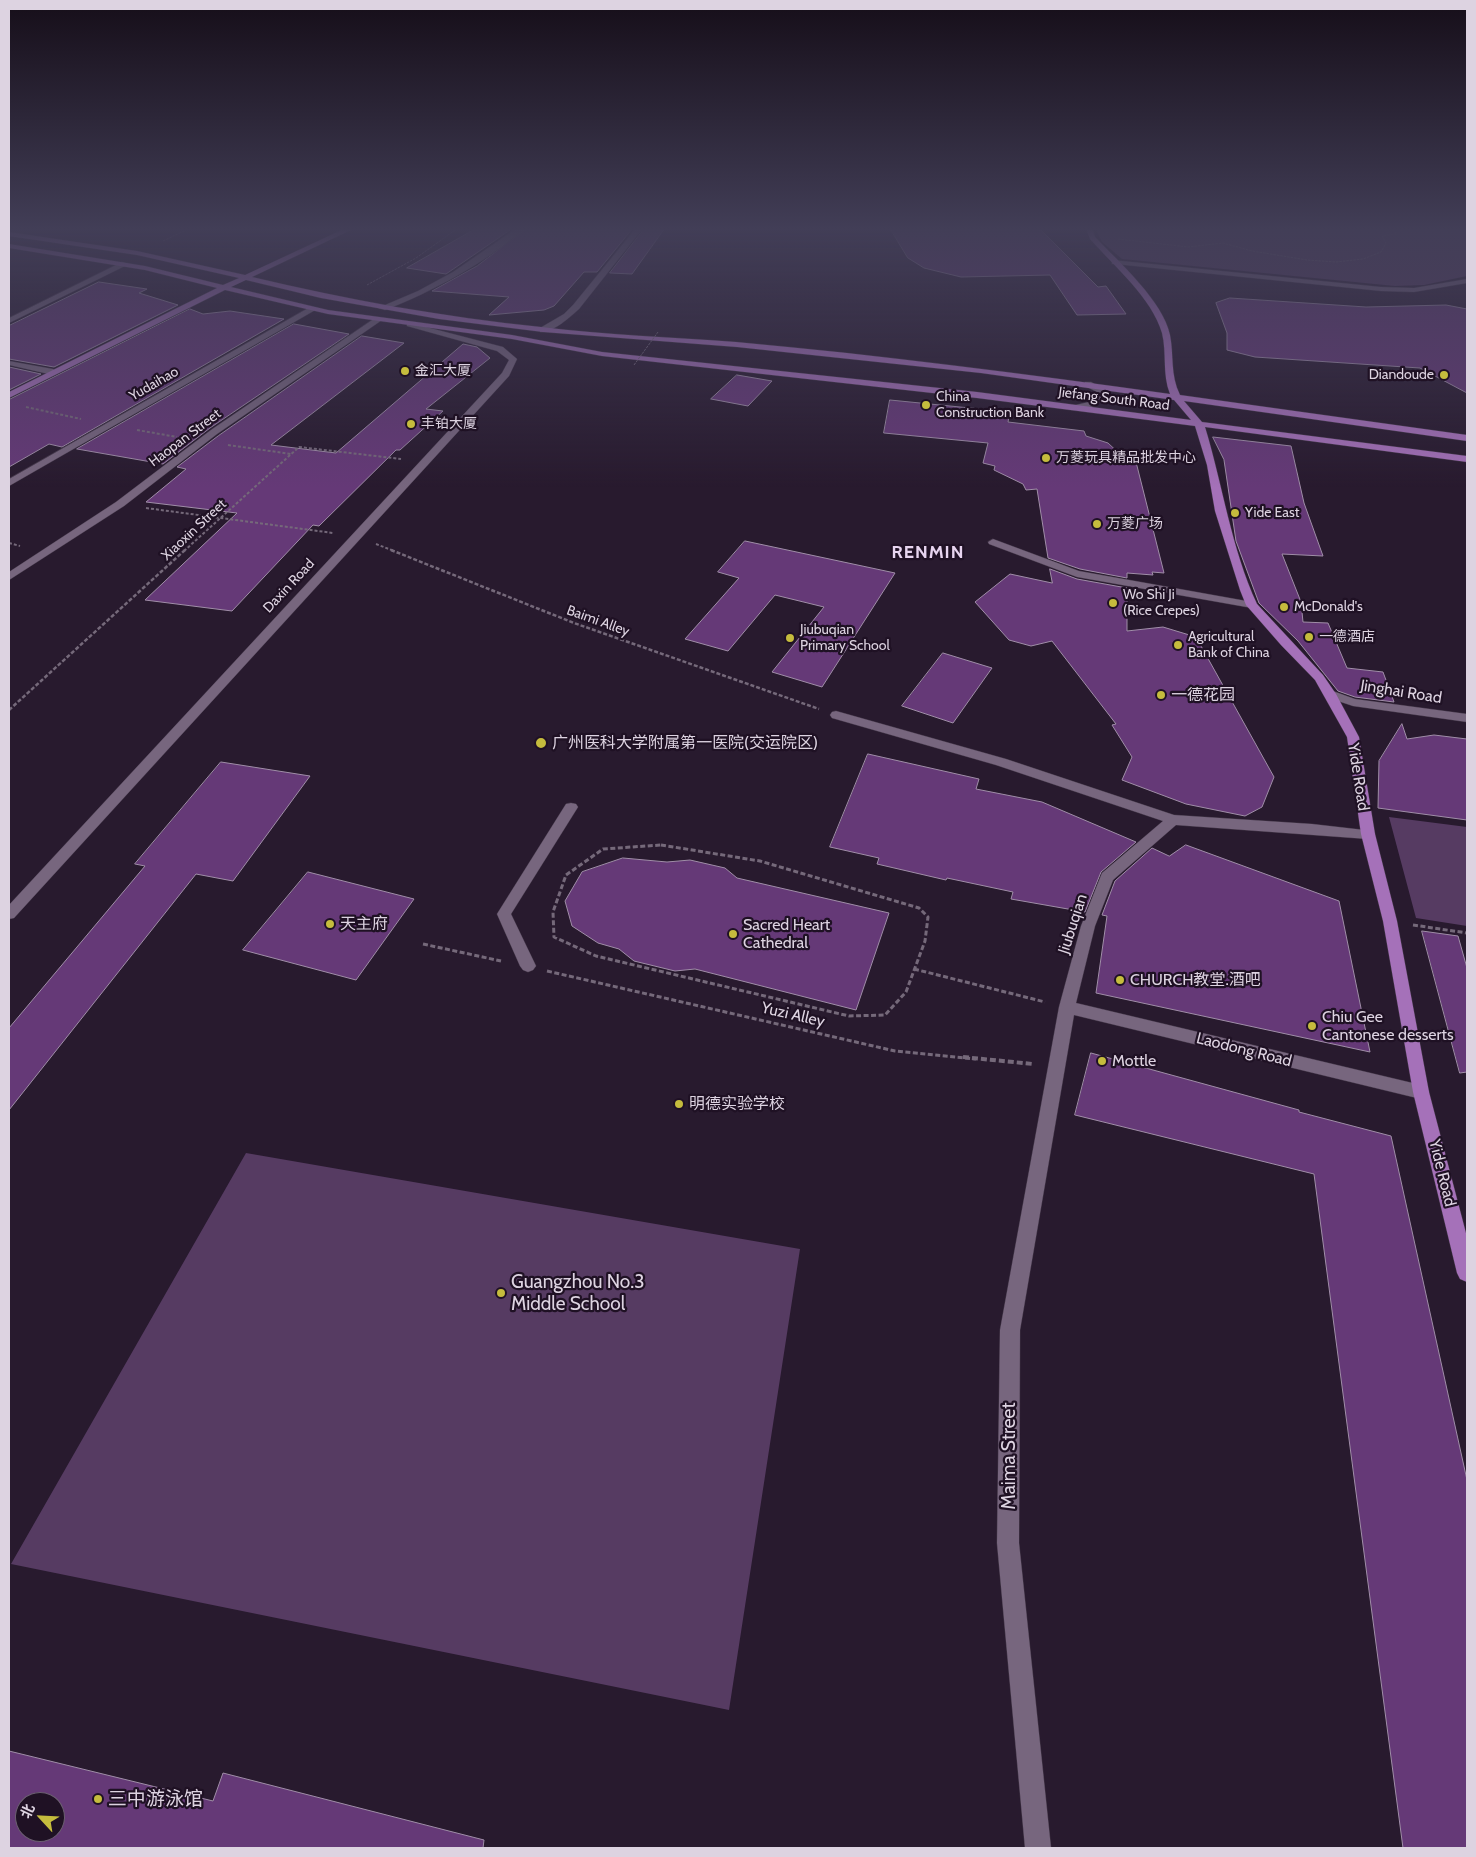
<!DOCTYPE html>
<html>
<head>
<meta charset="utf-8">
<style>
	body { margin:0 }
	#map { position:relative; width:1476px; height:1857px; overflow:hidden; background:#281a2e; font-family:Cabin,"Noto Sans SC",sans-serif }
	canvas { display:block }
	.frame { position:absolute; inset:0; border:10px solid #ddd3e1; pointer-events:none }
	.north { position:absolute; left:15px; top:1792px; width:50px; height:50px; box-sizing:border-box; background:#1f1124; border:1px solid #6b5f70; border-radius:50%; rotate:295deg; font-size:14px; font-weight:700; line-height:20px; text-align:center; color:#ddd3e1 }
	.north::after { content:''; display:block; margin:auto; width:18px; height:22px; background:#c5bc3d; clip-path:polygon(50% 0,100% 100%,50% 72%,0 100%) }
</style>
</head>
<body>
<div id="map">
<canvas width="1476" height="1857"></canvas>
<div class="frame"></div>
<div class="north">北</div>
</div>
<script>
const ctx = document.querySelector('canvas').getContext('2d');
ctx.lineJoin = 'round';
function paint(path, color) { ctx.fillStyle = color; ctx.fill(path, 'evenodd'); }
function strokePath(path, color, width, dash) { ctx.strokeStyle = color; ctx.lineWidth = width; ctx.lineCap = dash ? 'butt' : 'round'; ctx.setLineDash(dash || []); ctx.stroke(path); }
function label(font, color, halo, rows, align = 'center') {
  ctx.font = font + ' Cabin,"Noto Sans SC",sans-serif'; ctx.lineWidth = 4.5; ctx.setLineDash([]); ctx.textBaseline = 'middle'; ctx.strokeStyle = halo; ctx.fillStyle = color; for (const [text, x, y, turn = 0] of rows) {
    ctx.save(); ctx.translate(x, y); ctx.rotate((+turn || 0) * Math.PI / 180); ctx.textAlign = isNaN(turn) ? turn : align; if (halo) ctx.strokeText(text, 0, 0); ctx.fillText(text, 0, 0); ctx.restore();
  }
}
const green = new Path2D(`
	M1098,228H1467V276L1424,285L1395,286L1122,259L1102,242L1097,232Z
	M1389,817L1467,827V926L1416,918Z
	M246,1153L800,1249L729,1710L11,1564Z`);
const building = new Path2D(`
	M477,228H513L446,274L407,268Z
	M527,228H633L597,272H584L554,306L544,310L489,315L509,297L432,291L477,266Z
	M645,228H665L632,274L610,273Z
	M890,228H1032L1042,231L1098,287L1106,286L1126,314L1077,315L1050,275L961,277L924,268L908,258Z
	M99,282L147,289L139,293L178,305L54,367L9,359V326Z
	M1230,298L1366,307L1446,305L1467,309V393L1420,368L1255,357L1227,350V333L1216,303Z
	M190,309L203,314L230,311L284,319L62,447L49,444L9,467V400Z
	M294,324L349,334L210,428L163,464L77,449Z
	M362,336L404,343L271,445L336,453L463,344L477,347L490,358L426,409L443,411L400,450H396L319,526L313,525L232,611L145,600L237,513L146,502L186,469L177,467L218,436Z
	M9,367L41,374L9,390Z
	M737,375L772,381L748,406L711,399Z
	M890,400L1010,412L1008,422L1084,431L1086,436L1108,443L1123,457L1135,458L1164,573L1152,572L1153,575L1127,573V578L1080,569L1048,558L1037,489L1026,490L1023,484L994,470L995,466L983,463L988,443L884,433Z
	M1213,437L1291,446L1304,503L1323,556L1282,554L1301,602L1303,622L1328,623L1347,668L1383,672L1394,702L1355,697L1338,691L1298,641L1259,603L1236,541L1224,460Z
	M745,541L895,573L822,687L772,672L824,607L775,595L728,651L685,639L739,578L718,572Z
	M1050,569L1077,579L1127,588V631L1163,627L1196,637L1274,777L1262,807L1245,816L1186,804L1122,780L1132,757L1112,725L1116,724L1052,641L1031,646L1009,640L975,602L1010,574L1052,583Z
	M943,653L992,668L953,723L902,706Z
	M1402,724L1407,739L1434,735L1467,739V820L1378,808L1379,761Z
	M868,754L979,779L976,789L1042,802L1136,842L1101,872L1085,912L1011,899L1013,892L947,878L946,880L877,864L879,858L830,847Z
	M221,762L310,776L233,881L196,874L9,1110V1028L145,866L135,864Z
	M1186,845L1339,901L1370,1052L1096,993L1107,916L1102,915L1115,881L1152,848L1169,856Z
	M623,858L667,862L690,860L725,868L737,878L889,913L856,1010L695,969L675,971L634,961L619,949L598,943L572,926L565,901L582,872Z
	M308,872L414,899L356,980L243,950Z
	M1422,931L1458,936L1467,968V1072L1460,1073Z
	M1091,1053L1299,1110V1112L1391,1136L1467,1480V1848H1403L1314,1174L1075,1115Z
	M9,1751L213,1801L223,1773L484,1840L483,1848H9ZM25,1802H55V1832H25Z`);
const pathFar4 = new Path2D(`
	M1118,239L1188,247L1223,243L1252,251L1307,260L1336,262L1363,259L1381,252L1386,243L1382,236L1396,234L1393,228
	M163,241L190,228
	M367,285L416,258L458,228`);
const pathFar3 = new Path2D(`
	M26,407L81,419
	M137,430L177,437
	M228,445L291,454
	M146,508L333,533
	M9,543L20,546
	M376,544L394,551
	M184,551L299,447L401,459`);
const pathFar2 = new Path2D(`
	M391,550L574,623L819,709
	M9,710L185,550`);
const pathFar1 = new Path2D(`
	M661,845L760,861L919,908L928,917L925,941L906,992L885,1015L849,1016L596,956L554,937L553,912L566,875L603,849Z
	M1413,925L1467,933
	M423,944L501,961
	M914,969L1045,1002
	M547,971L895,1051L976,1059`);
const path = new Path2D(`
	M963,1057L1033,1064`);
const minor = new Path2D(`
	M517,228H525C487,262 432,292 385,310L378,308L418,291L453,272Z
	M636,228H643L579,309C570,317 553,333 540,332V328L564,314L573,305Z
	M1112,260L1381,287L1414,288L1467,279V283L1414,292L1381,291L1115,264H1112Z
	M122,262L129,264L9,323V318Z
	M310,307L317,309L9,486V479Z
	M375,318L382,320L217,434L124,506L9,580V572L116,502L211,430Z
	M407,322L503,347L517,359L509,376L14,918L9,919V905L502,373L509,360L497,351L407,326Z
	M9,361L53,369L57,372L53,375L9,365Z
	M1085,382H1091L1104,389L1106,397L1095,406L1071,410V406L1089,402L1098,396L1097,392L1085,386Z
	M993,539L1079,571L1252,602L1258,605L1252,608L1077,577L989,544L988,542Z
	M1330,690L1355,699L1467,714V722L1353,706L1326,697L1324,694Z
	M836,711L1006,759L1174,815L1312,824L1373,831L1375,834L1373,837L1368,839L1176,825L1113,880L1095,926L1076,1003L1421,1085L1427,1087L1429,1092L1427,1097L1421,1099L1074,1015L1020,1330L1019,1543L1051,1848H1025L997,1543L1000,1330L1059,1007L1081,926L1102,873L1163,821L996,765L832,718L830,715L832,712Z
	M571,803L576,804L578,807L511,914L536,966L533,970L528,972L523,970L520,966L497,914L566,804Z`);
const major = new Path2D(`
	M346,228H355L252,277C348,300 444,317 541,327C606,335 671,337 736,342C881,355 1026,374 1170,394C1162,374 1167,353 1162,333C1152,298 1114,266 1090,239L1086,228H1092L1095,237C1119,262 1163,301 1170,335C1174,355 1170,375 1180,395L1467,435V441L1184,401L1202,422L1467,456V462L1205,427C1223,486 1231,548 1257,604L1323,675L1336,694L1359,737L1375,834L1397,921L1429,1092L1467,1237V1282L1460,1279L1457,1273L1413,1092L1383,921L1361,834L1347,737L1315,680L1281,645L1246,605L1240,590L1215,511L1207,465L1195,426L977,398L602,356L512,339L328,314L225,290L9,398V392L217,288L145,270L9,248V244L145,266L223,285L239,278L137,255L9,236V232L137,251L245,275ZM246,280L321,298L439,319L543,332L737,347L981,373L1174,400L1191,420L977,392L602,352L512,335L328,310L231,287Z`);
const pathBridge = new Path2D(`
	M634,365L658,332`);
const markers = [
	[405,371,5,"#c5bc3d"],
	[1444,375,5,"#c5bc3d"],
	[926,405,5,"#c5bc3d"],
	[411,424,5,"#c5bc3d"],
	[1046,458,5,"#c5bc3d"],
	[1235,513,5,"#c5bc3d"],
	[1097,524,5,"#c5bc3d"],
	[1113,603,5,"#c5bc3d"],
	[1284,607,5,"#c5bc3d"],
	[1309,637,5,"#c5bc3d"],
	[790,638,5,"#c5bc3d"],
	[1178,645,5,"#c5bc3d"],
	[1161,695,5,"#c5bc3d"],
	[541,743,6,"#c5bc3d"],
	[330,924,5,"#c5bc3d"],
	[733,934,5,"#c5bc3d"],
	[1120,980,5,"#c5bc3d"],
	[1312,1026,5,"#c5bc3d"],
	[1102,1061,5,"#c5bc3d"],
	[679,1104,5,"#c5bc3d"],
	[501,1293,5,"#c5bc3d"],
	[98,1799,5,"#c5bc3d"]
];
const farPoinames = [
	["金汇大厦",415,371],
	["Diandoude",1434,375,"right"],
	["China",936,397],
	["Construction Bank",936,413],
	["丰铂大厦",421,424],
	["万菱玩具精品批发中心",1056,458],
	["Yide East",1245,513],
	["万菱广场",1107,524],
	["Wo Shi Ji",1123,595],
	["(Rice Crepes)",1123,611],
	["McDonald's",1294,607],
	["Jiubuqian",800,630],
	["Primary School",800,646],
	["Agricultural",1188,637],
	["Bank of China",1188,653],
	["一德酒店",1319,637]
];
const farStreetnames = [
	["Yudaihao",154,384,-30],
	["Jiefang South Road",1114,399,7],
	["Haopan Street",185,438,-37],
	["Xiaoxin Street",194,530,-43],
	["Daxin Road",289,586,-47],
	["Baimi Alley",598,621,20]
];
const streetNames = [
	["Jinghai Road",1401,692,9],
	["Yide Road",1358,777,81],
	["Jiubuqian",1073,924,-72],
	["Yuzi Alley",793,1015,13],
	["Laodong Road",1244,1050,14],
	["Yide Road",1442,1173,76]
];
const poiNames = [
	["一德花园",1171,695],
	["广州医科大学附属第一医院(交运院区)",552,743],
	["天主府",340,924],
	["Sacred Heart",743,925],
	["Cathedral",743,943],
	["CHURCH教堂.酒吧",1130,980],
	["Chiu Gee",1322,1017],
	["Cantonese desserts",1322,1035],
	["Mottle",1112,1061],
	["明德实验学校",689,1104]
];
const farDistrictnames = [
	["RENMIN",928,553]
];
const nearPoinames = [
	["Guangzhou No.3",511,1282],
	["Middle School",511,1304],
	["三中游泳馆",108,1799]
];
const nearStreetnames = [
	["Maima Street",1009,1456,-90]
];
paint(green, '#563b62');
paint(building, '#653977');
strokePath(building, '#a08ea8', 1);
strokePath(minor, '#423647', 1);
strokePath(major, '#423647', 1);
strokePath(pathFar4, '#75697a', 1, [2.5, 1]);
strokePath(pathFar3, '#75697a', 2, [3, 2]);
strokePath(pathFar2, '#75697a', 2.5, [4, 2]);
strokePath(pathFar1, '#75697a', 3, [5, 2.5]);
strokePath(path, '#75697a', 4, [6, 3]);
paint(minor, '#77667e');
paint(major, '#a571b9');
strokePath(pathBridge, '#75697a', 1, [2.5, 1]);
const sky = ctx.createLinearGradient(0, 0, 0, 488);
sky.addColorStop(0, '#160e19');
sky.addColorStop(0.47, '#423e57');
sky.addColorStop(1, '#423e5700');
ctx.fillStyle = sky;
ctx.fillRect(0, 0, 1476, 488);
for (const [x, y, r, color] of markers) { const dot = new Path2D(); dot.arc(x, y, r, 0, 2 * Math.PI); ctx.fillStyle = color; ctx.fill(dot); strokePath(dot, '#1f1124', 2); }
label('14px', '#ddd3e1', '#1f1124', farPoinames, 'left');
label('14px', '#ddd3e1', '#1f1124', farStreetnames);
label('16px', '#ddd3e1', '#1f1124', streetNames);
label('16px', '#ddd3e1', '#1f1124', poiNames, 'left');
ctx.letterSpacing = '1px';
label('bold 18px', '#e7d4ef', '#1f1124', farDistrictnames);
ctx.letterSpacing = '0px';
label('19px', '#ddd3e1', '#1f1124', nearPoinames, 'left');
label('19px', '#ddd3e1', '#1f1124', nearStreetnames);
</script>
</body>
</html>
